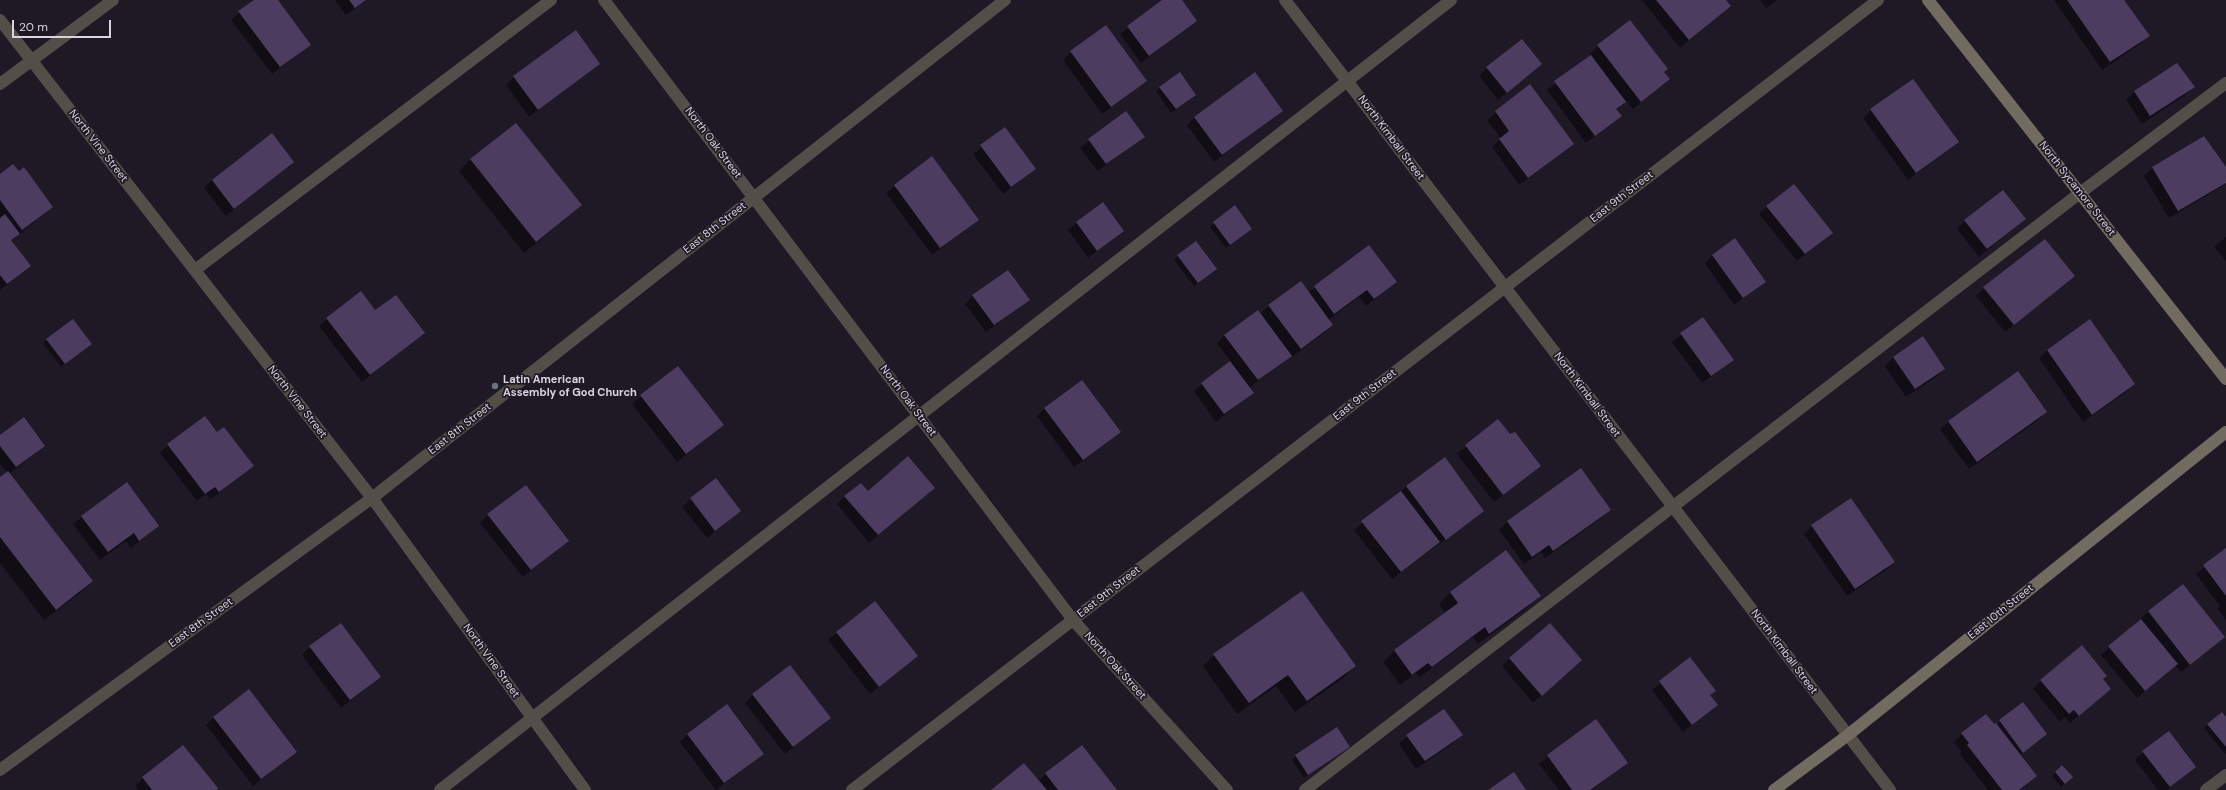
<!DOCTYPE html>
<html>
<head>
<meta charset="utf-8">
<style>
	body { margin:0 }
	#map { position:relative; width:2226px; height:790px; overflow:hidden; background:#1f1926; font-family:"DM Sans",sans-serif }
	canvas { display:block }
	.scale { position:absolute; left:12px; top:20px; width:99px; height:18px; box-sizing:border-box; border:2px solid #d9d4de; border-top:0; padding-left:5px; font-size:12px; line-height:14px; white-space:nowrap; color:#d9d4de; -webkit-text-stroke:3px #1f1926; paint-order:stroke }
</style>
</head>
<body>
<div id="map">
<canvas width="2226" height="790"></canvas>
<div class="scale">20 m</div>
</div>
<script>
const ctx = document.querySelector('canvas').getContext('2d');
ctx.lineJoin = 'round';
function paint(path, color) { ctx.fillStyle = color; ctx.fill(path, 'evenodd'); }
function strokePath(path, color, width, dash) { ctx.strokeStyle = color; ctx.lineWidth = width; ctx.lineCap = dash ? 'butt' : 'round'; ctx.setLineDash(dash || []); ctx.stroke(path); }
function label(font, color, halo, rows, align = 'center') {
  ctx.font = font + ' "DM Sans",sans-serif'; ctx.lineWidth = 3.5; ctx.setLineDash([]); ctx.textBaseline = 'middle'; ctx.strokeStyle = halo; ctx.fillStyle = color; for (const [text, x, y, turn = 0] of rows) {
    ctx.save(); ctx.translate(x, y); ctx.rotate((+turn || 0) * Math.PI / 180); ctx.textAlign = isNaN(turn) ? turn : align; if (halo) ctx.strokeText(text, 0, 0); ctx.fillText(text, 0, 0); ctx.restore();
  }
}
const shadow = new Path2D(`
	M255,0H277L310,45L272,74L231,20Z
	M335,0H367L346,15Z
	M1164,0H1180L1196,21L1141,63L1120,34Z
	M1642,0H1725L1730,6L1680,48Z
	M1760,0H1777L1766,8Z
	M2054,0H2123L2149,35L2141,43L2102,70Z
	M1630,21L1667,69L1663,73L1669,79L1633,109L1615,87L1614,88L1624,102L1616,110L1620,116L1586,143L1547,90L1591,56L1590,54L1598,46Z
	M1071,52L1146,81L1102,114L1063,60Z
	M599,64L529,117L506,85L514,77Z
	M1541,64L1498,100L1479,76L1487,68Z
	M1530,86L1573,144L1519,185L1492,147L1501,138L1487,120Z
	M1160,87L1191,98L1171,113L1156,91Z
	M2193,87L2185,95L2142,124L2126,100L2134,92Z
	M1871,110L1958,142L1908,180L1863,118Z
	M1282,111L1214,162L1187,125L1195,117Z
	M1126,113L1144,136L1098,171L1080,148Z
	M1005,129L1034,169L1003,194L973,154Z
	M2203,138L2226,169V184L2169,218L2144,176L2152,168Z
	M932,158L978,220L932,255L886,193Z
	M471,159L581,205L524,253L459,171Z
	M293,162L226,216L204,188L212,180Z
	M0,175L52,207L11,241L30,266L0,290Z
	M1103,203L1123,231L1088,258L1068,230Z
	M1767,206L1831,233L1797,261L1759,214Z
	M1235,207L1247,232L1226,248L1210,227Z
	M2025,219L1979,257L1957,229L1965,221Z
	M2226,237V261L2214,247Z
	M1369,246L1396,282L1366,306L1359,297L1328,320L1332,325L1324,333L1293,356L1291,355L1249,388L1252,393L1216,422L1194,391L1231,362L1217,343L1225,335L1260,314L1269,306L1308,293Z
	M1713,255L1765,281L1734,305L1705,263Z
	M1178,256L1216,269L1194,286L1174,260Z
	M2074,276L2005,332L1976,296L1984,288Z
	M973,296L1028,299L986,332L965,304Z
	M375,311L424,333L362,382L319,326L327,319Z
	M1703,318L1732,360L1702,383L1672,342Z
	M2090,321L2134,384L2126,392L2083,422L2039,358L2047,350Z
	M1923,338L1944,369L1936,377L1906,397L1885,366L1893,358Z
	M47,340L91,344L61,367L43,343Z
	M677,367L722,425L677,462L632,404Z
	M2017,372L2046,412L2038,420L1969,469L1940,429L1948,422Z
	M1045,408L1120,432L1074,467L1037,416Z
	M1498,421L1509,435L1540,466L1494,502L1457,454Z
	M217,433L253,466L211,499L206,494L197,501L160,453L168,445Z
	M0,436L44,446L9,474L92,581L80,593L44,620L0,563V479L7,473L0,464Z
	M1444,459L1483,511L1392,579L1354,530L1406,487Z
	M1580,470L1609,510L1601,518L1545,558L1541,552L1524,564L1499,530L1507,522Z
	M716,479L740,511L707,538L682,507Z
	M126,483L158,526L131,548L126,541L100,560L73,524Z
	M868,492L925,496L869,543L837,504L845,496Z
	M488,515L568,541L523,577L480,523Z
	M1812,526L1894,562L1886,570L1847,596L1804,534Z
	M2226,550V620L2217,608L2220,606L2196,574Z
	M1506,551L1539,595L1528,607L1478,644L1473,637L1420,677L1416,673L1400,685L1383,662L1394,651L1445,613L1439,604L1450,593Z
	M2183,585L2224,637L2181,672L2175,665L2137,698L2101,655L2148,612Z
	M874,603L917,656L870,694L828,640Z
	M310,647L380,677L341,708L302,655Z
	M1214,655L1355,666L1343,678L1295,712L1276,686L1237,714L1203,666Z
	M1510,658L1581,660L1533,703L1502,666Z
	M1690,659L1714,691L1710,696L1716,705L1683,732L1652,690Z
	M2106,676L2102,680L2110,689L2070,723L2065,717L2060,722L2033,689L2041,681Z
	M753,695L830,718L785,754L745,703Z
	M2022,704L2042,738L2020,755L2036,776L2020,790H1988L1960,754L1962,752L1954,742L1962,734L1996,725Z
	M214,717L295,751L253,786L206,725Z
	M2226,719V753L2225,754L2204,728L2208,725Z
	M1595,721L1626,763L1592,790H1559L1539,764Z
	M688,734L762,753L716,790L680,742Z
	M1461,735L1453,743L1416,769L1399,744L1407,736Z
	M183,746L215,790H138L135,786L143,778Z
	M1349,746L1304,778L1292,760L1296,756Z
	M2143,752L2195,767L2167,790H2158L2135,760Z
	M2062,767L2071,777L2061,787L2052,776Z
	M1046,774L1116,790H993L1038,782Z`);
const building = new Path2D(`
	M254,0H278L311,45L280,67L238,11Z
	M349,0H366L355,8Z
	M1162,0H1182L1197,21L1149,56L1127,26Z
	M1656,0H1726L1731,6L1689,40Z
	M2067,0H2124L2150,36L2110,62Z
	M1630,20L1668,69L1664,72L1670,79L1641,102L1597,45Z
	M1106,25L1147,81L1111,107L1070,51Z
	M576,30L600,64L538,110L513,76Z
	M1522,39L1542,64L1507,93L1486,67Z
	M1591,55L1626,102L1616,109L1622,116L1595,136L1554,81Z
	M2177,63L2195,87L2150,116L2134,91Z
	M1180,72L1196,95L1176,109L1159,87Z
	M1255,72L1283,111L1222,155L1194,117Z
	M1913,79L1959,142L1916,173L1870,109Z
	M1530,84L1574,144L1528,178L1499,139L1509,131L1495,111Z
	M1126,111L1145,137L1106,164L1088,139Z
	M516,123L582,205L536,242L470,159Z
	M1005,127L1036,169L1011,187L980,145Z
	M272,133L294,162L234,209L212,180Z
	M2204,136L2226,167V183L2178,211L2152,167Z
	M932,156L979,220L940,248L894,185Z
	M13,164L19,171L24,167L53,207L22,230L0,200V174Z
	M1794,184L1833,233L1805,254L1766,206Z
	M2003,190L2026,219L1987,249L1964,220Z
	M1103,202L1124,231L1097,251L1076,222Z
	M1235,205L1252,229L1230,245L1213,222Z
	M5,214L20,234L11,240L31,266L7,284L0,275V218Z
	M1735,238L1766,282L1743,298L1712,255Z
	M2045,239L2075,276L2014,325L1983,287Z
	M1196,241L1217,269L1198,283L1177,255Z
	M1369,245L1397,282L1374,299L1367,290L1334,314L1314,286Z
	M1008,270L1030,300L994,325L972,295Z
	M1301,281L1333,325L1301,349L1268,305Z
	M361,291L375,310L396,295L425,333L370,375L326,318Z
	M1258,310L1292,356L1258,380L1224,335Z
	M1703,317L1734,360L1711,376L1680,333Z
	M73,319L92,344L65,364L46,339Z
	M2090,319L2135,384L2092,415L2047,350Z
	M1923,336L1945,369L1915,389L1893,357Z
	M1230,361L1254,393L1224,414L1201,383Z
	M678,366L724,425L686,454L640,395Z
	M2018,371L2047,412L1977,462L1948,421Z
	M1082,380L1121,432L1083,460L1044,408Z
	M205,416L217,432L224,427L254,466L219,492L215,487L205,494L167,444Z
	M24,417L45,446L16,467L0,446V435Z
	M1498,419L1510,434L1515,432L1541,466L1503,495L1465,445Z
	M908,456L935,488L878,535L844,496L861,483L868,491Z
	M1445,457L1484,511L1446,540L1406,486Z
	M1581,468L1611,510L1553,551L1549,545L1532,557L1507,521Z
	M8,471L93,581L56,610L0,537V477Z
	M716,478L741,511L715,531L690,498Z
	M127,482L159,526L139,541L134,533L108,552L81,516Z
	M526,485L569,541L531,570L487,514Z
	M1401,491L1440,542L1401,572L1361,521Z
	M1851,498L1895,562L1855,589L1811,525Z
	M2226,548V596L2203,565Z
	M1506,550L1541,596L1489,634L1485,627L1432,667L1428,663L1412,675L1394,650L1458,603L1450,592Z
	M2183,584L2225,637L2190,665L2148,611Z
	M1302,591L1356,666L1307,701L1288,675L1249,703L1213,654Z
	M875,601L918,656L879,687L836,632Z
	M2141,619L2178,664L2145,691L2108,646Z
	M341,623L381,677L350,700L309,646Z
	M1550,623L1582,660L1542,696L1509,658Z
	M2082,645L2107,676L2103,679L2111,689L2079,716L2074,710L2069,714L2040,680Z
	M1690,657L1716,691L1710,695L1718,705L1692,725L1659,681Z
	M790,665L831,718L793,747L752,694Z
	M249,689L297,752L261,779L213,717Z
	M2023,702L2047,734L2023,753L1999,720Z
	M727,704L764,754L724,783L687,734Z
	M1444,709L1463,735L1425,761L1406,735Z
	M2222,712L2226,717V747L2207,724Z
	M1986,714L1994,724L1996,723L2037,776L2019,790H2002L1967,745L1969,743L1961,733Z
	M1596,719L1628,763L1590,790H1572L1547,755Z
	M1337,727L1350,747L1308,775L1295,755Z
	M2169,731L2196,767L2170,787L2142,751Z
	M183,745L218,788L216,790H152L142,777Z
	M1082,745L1117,790H1058L1045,773Z
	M1024,763L1047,790H991Z
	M2062,765L2073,777L2065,784L2055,772Z
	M1514,772L1526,790H1488Z`);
const lane = new Path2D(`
	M195,270L551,0
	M440,790L1451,0
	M1305,790L2080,193L2226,83
	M2206,790L2226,775`);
const street = new Path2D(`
	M604,0L1073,620L1227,790
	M1285,0L1890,790
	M0,20L372,498L585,790
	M0,84L113,0
	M0,770L372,498L1005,0
	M852,790L1878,0`);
const secondary = new Path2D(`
	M1928,0L2226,379
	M1774,790L1848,735L2226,432`);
const markers = [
	[495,386,4,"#6b7280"]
];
const streetNames = [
	["North Kimball Street",1391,138,53],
	["North Oak Street",713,143,53],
	["North Vine Street",98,146,52],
	["North Sycamore Street",2077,189,52],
	["East 9th Street",1622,197,-38],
	["East 8th Street",715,228,-38],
	["East 9th Street",1365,395,-38],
	["North Kimball Street",1587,395,53],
	["North Oak Street",908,401,53],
	["North Vine Street",297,402,52],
	["East 8th Street",460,429,-38],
	["East 9th Street",1109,592,-38],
	["East 10th Street",2001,612,-39],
	["East 8th Street",201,623,-36],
	["North Kimball Street",1784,652,53],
	["North Vine Street",491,661,54],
	["North Oak Street",1115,666,48]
];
const poiNames = [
	["Latin American",503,380],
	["Assembly of God Church",503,393]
];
paint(shadow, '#0007');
paint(building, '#4c3c60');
strokePath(lane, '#534e48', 12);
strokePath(street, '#534e48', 12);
strokePath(secondary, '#726b60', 12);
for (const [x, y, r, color] of markers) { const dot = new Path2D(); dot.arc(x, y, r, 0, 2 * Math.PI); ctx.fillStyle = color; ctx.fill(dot); strokePath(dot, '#1f1926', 1.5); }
label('11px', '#d9d4de', '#1f1926', streetNames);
label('bold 11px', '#d9d4de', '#1f1926', poiNames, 'left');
</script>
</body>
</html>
